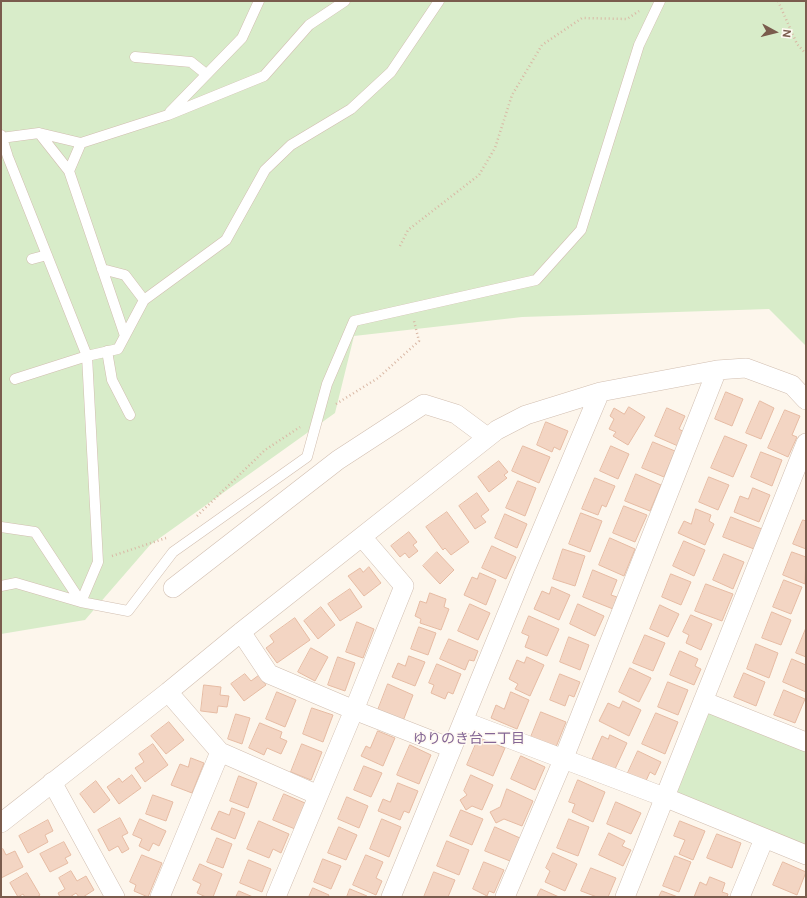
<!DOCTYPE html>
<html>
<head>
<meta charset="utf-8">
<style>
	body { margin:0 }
	#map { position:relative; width:807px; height:898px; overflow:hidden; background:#fdf6ec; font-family:"DM Sans",sans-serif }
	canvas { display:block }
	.frame { position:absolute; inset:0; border:2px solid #7a5c4d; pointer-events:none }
	.north { position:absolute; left:755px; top:12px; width:40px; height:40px; -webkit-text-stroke:3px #fffaf3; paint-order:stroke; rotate:97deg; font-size:11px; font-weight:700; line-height:16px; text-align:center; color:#7a5c4d }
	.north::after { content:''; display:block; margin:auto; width:14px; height:18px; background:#7a5c4d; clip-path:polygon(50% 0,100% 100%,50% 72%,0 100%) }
</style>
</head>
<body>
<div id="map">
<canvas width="807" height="898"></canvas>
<div class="frame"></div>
<div class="north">N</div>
</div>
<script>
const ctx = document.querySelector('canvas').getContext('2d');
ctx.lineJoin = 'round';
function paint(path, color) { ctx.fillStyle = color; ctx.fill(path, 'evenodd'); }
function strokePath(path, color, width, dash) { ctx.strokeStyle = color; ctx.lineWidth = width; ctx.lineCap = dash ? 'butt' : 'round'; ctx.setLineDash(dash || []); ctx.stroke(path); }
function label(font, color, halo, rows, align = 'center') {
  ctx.font = font + ' "DM Sans","Noto Sans JP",sans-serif'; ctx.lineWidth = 3; ctx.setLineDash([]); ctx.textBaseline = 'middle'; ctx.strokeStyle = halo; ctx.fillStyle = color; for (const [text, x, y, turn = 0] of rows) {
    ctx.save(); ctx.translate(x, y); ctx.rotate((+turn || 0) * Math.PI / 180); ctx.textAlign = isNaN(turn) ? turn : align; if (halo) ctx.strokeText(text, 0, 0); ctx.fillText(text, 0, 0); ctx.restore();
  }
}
const green = new Path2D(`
	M1,1H806V346L769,309L522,317L354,336L335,413L150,545L85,620L1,634Z
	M703,701L806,742V855L664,797Z`);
const building = new Path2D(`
	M726,392L743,399L732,426L715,419Z
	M760,401L774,408L761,439L746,433Z
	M629,407L645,417L628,445L613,436L616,432L609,429L614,419L610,416L614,408L624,414Z
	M667,408L685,416L679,429L684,432L678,446L655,436Z
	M785,410L800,416L792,435L797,437L788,457L768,448Z
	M546,422L568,431L560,450L554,447L552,452L537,445Z
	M725,436L747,445L733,477L711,468Z
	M653,442L675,451L664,477L642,468Z
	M523,446L550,457L539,483L512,471Z
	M611,446L629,454L618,479L600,471Z
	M761,452L782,460L772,486L751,477Z
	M499,461L508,472L504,475L507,478L489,492L478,477Z
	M636,474L661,485L650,511L625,501Z
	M709,477L729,485L718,510L699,502Z
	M595,478L615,486L606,507L602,505L598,515L582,509Z
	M518,481L536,488L525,516L506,508Z
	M753,488L770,495L759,522L734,512L740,496L748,499Z
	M477,493L489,510L481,516L486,522L475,529L459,506Z
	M624,506L647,515L635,542L613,533Z
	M696,509L711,515L709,521L714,524L705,545L678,533L684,521L691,524Z
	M447,512L469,542L451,555L445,548L443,550L426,527Z
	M581,513L602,521L590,552L569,544Z
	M505,514L527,524L517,548L495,538Z
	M731,517L762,529L754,549L723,537Z
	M803,520L806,521V549L793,544Z
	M409,532L417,542L413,545L418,551L409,558L405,553L400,557L391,546Z
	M610,538L635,549L624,576L599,565Z
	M684,541L705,550L694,576L673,566Z
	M492,546L516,557L506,579L482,568Z
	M563,549L585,556L575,586L553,579Z
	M437,552L454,570L440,584L423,566Z
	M792,552L806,557L805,584L783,575Z
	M724,554L744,562L733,589L713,580Z
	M369,567L381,583L364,596L348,576L360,568L363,572Z
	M593,570L617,580L611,595L617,597L613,609L583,597Z
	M480,573L496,580L486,605L464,595L472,577L477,579Z
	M671,574L691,582L681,605L662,597Z
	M784,580L802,587L791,614L773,607Z
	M706,584L733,594L722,621L695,611Z
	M552,587L570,595L559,620L534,609L542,591L549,594Z
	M350,589L362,607L340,621L328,604Z
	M430,593L446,599L444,607L449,609L441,630L420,623L421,619L415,616L420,601L426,603Z
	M470,604L490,613L478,640L458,631Z
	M578,604L604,616L595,636L570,624Z
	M660,605L679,614L668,637L650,629Z
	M321,607L335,625L318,639L304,621Z
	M772,612L791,620L781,645L762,638Z
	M691,615L712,624L701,650L686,643L689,635L683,632Z
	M529,616L559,629L547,656L525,647L529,636L522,633Z
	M295,618L310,640L277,663L266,648L274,642L270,636Z
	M357,622L374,629L363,658L346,652Z
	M419,627L436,633L428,655L411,649Z
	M806,628V657L796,653Z
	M645,635L665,643L653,671L633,663Z
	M569,637L589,645L580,670L560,662Z
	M449,639L478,651L474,661L469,660L465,670L440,659Z
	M756,644L778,653L769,678L747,669Z
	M311,648L328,657L315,681L298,672Z
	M680,651L698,659L695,666L701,669L694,685L670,675Z
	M409,656L425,662L415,686L392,677L398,663L405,666Z
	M338,657L355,663L345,691L328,685Z
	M527,657L544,665L530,696L515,689L518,684L509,679L517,660L524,663Z
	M792,659L806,665V692L783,682Z
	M437,664L461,674L453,694L448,692L445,699L431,693L434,685L429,683Z
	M630,668L651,678L639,702L619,692Z
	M744,673L765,682L756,706L734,697Z
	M245,674L251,681L259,675L266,685L244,701L231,684Z
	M560,674L580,682L574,697L569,695L565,706L550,700Z
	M668,682L688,690L678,715L658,707Z
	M388,684L413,695L403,721L378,710Z
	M204,685L221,687L220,695L229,696L227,707L218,706L217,713L201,711Z
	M784,690L805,699L795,723L774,715Z
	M277,692L296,700L285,727L266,719Z
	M511,692L529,700L517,729L491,718L496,705L504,709Z
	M623,701L641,710L629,736L599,721L608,703L619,708Z
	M312,708L333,715L323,742L303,734Z
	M541,712L566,722L556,747L531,737Z
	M656,713L678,722L665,754L642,744Z
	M236,714L250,718L242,744L228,739Z
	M169,722L184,740L166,754L151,736Z
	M260,723L282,732L280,738L287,741L281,754L267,748L264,755L249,748Z
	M378,731L395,738L383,766L361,756L366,746L370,748Z
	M610,735L627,743L615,769L592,759L602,736L608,739Z
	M479,737L505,748L493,776L467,765Z
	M153,744L168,765L145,782L135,768L144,762L139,754Z
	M302,744L322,752L311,780L291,772Z
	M410,745L431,755L419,784L397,775Z
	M638,751L661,762L655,775L650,772L645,783L627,775Z
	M521,756L545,767L535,790L511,779Z
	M191,758L204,763L192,793L171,785L180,764L188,767Z
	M364,766L382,773L371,797L354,790Z
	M132,775L141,788L119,804L107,787L119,778L122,782Z
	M471,775L493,785L482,810L472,806L466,810L460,800L467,795L464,791Z
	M239,776L257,783L248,808L230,801Z
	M578,780L605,792L593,822L572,812L575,804L569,802Z
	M96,781L110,800L94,813L80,794Z
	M398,783L418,791L409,813L404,811L400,820L378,811L383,799L390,802Z
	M507,789L533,801L522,826L504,819L496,823L490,812L500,807Z
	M284,794L305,803L295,829L273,820Z
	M153,795L173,802L166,821L146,814Z
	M347,797L368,806L359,828L338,819Z
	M616,802L641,813L631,834L607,824Z
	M232,808L245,813L235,839L211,829L219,811L229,815Z
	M461,810L483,819L472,845L450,836Z
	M120,818L128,833L122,836L129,849L122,853L118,846L109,851L98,830Z
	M140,819L166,831L159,846L153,843L149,851L139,846L142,839L133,835Z
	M382,819L401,827L389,857L370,849Z
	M569,819L589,827L578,856L557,848Z
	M48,820L53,831L45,835L48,842L28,853L19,836Z
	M259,821L289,834L281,853L273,849L269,858L247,849Z
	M680,821L705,831L693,860L679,854L685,840L674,836Z
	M339,827L357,835L346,860L328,853Z
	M495,827L520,838L510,861L485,851Z
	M609,833L625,841L622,846L631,850L623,866L599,855Z
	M717,834L741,843L732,868L707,858Z
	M217,838L232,844L223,868L207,862Z
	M447,841L469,850L459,875L437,866Z
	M64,842L71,855L65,858L68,863L50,872L40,854Z
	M3,849L6,855L15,851L23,867L1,878V850Z
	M553,853L577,864L565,891L545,882L550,871L546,868Z
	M142,855L162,863L148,897L134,891L136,885L130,882Z
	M366,855L383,862L376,878L382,881L376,895L353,885Z
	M675,856L691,862L679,892L663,886Z
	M323,859L341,866L331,889L314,882Z
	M249,860L271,869L262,892L240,883Z
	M484,862L504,870L494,893L489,891L487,896L473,889Z
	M783,862L806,872L797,895L773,885Z
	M200,864L222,874L213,897H206L197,893L201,884L193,880Z
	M591,868L616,878L608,897H597L581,891Z
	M71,871L77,881L86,876L94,890L83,897H79L76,893L70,897H60L58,893L65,889L59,878Z
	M434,872L455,880L448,897H424Z
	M27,873L40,895L37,897H25L23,894L18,897L10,883Z
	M710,877L725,883L722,892L728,894L727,897H694L700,882L706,885Z
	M313,888L329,895L328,897H309Z
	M350,889L367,896L366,897H347Z
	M541,889L559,897H537Z
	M239,891L253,897H236Z
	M662,891L678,897H659Z`);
const path = new Path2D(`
	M778,1L797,44L806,54
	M400,246L408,230L479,175L495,148L512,95L542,45L582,18L627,19L639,11
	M336,404L378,378L419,341L414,321
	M197,516L265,450L300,427
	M112,556L166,538`);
const service = new Path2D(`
	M135,57L191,62L206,74
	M170,112L242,38L259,1
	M39,133L69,171
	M1,135L8,157L87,356L98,562L81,602L128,611L173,552L307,457L327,384L354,321L536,280L581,230L639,45L660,1
	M1,138L39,133L81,143L168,115L264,76L309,25L345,1
	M81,143L69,171L125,336
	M32,259L47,255
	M102,269L125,275L144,300
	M107,351L112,380L130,415
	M15,379L87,356L118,349L144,300L226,240L265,170L291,145L351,109L391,72L439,1
	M1,527L35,532L81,602
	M1,586L16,583L81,602`);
const minor = new Path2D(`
	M173,588L338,460L424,404L456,414L487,437
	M241,632L269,674L354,710L451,748
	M168,692L220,752L318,795
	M703,701L806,742
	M463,721L664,797L806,855
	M52,782L115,897
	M1,823L168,692L241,632L497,430L526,415L600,392L717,370L746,368L792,385L806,400
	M160,897L220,752
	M276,897L354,710L404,586L362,537
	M391,897L525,570L600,392
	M505,897L563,760L717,370
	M625,897L806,443
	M740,897L764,839`);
const neighbourhoodNames = [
	["ゆりのき台二丁目",469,739]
];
paint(green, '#d8ecc9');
paint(building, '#f3d5c3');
strokePath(building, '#e6bba3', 1);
strokePath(service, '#d1beb0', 11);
strokePath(minor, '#d1beb0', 20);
strokePath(path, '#d9b8a5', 2.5, [1, 3]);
strokePath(service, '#fff', 10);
strokePath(minor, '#fff', 19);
label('14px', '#846695', '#fffaf3', neighbourhoodNames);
</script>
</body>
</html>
